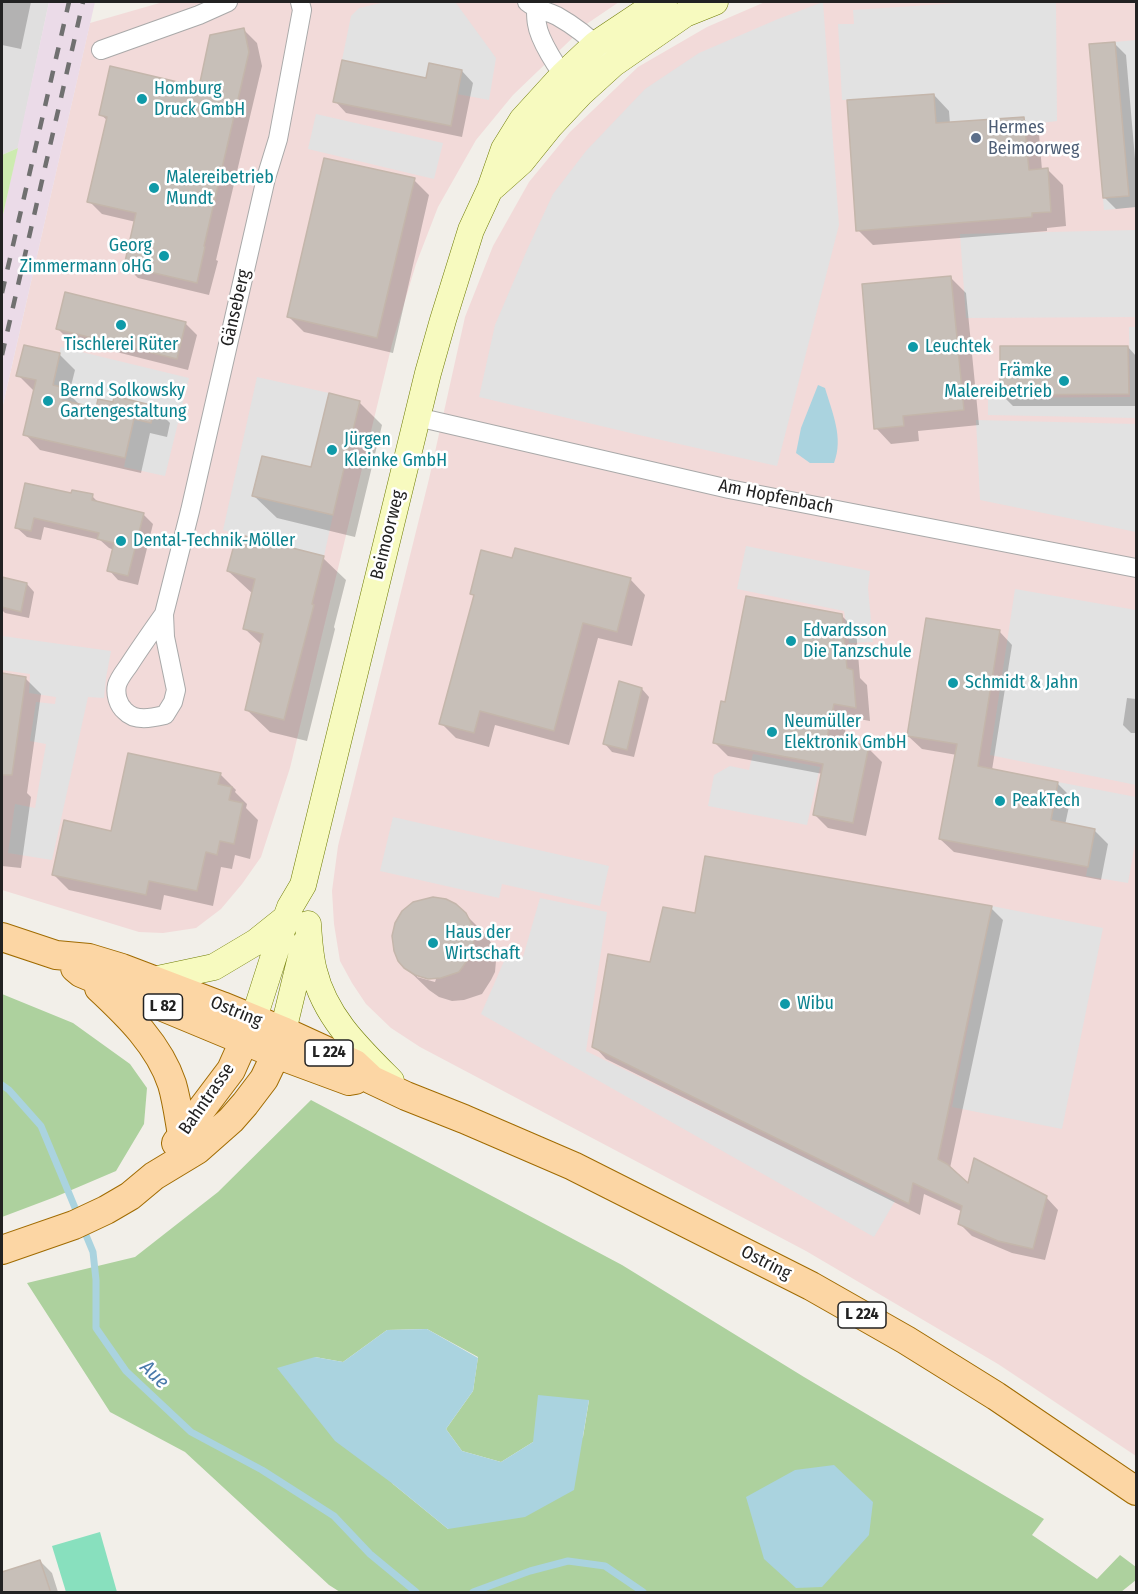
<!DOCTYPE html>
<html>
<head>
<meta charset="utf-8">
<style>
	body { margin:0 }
	#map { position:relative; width:1138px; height:1594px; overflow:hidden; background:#f2efe9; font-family:"Fira Sans Condensed",sans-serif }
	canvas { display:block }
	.frame { position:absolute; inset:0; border:3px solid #222; pointer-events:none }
</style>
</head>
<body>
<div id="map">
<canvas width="1138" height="1594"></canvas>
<div class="frame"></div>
</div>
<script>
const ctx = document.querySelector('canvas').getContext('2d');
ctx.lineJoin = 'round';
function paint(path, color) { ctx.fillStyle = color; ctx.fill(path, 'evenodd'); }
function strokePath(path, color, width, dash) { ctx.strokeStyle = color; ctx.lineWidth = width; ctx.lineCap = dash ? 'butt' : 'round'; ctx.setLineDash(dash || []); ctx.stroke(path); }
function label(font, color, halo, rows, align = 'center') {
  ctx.font = font + ' "Fira Sans Condensed",sans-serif'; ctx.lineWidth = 5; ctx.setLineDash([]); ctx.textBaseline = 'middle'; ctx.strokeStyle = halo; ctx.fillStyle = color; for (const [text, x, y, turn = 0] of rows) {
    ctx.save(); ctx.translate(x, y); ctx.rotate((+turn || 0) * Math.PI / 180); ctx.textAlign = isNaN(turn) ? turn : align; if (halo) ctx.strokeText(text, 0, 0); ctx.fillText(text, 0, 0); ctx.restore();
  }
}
const residential = new Path2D(`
	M2,2H49L18,148L2,155Z`);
const commercial = new Path2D(`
	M163,2H619L588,23L513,95L476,140L438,207L416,264L392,344L290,768L261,857L242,884L221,909L196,928L163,933L139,932L2,890V409L90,23Z
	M765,2H1136V1456L998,1364L806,1251L420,1047L391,1028L366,1004L352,983L340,961L334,924L332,891L338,846L429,479L465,317L493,246L529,182L570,132L638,67L707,27Z`);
const industrial = new Path2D(`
	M49,2H95L2,409V219Z`);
const grass = new Path2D(`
	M18,148L2,219V155Z`);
const forest = new Path2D(`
	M2,994L73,1023L130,1064L147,1088L144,1124L116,1171L55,1197L2,1217Z
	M311,1100L622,1265L804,1377L1044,1519L1032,1535L1097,1579L1120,1555L1136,1567V1580L1121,1592H340L329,1585L185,1452L110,1412L27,1283L135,1257L218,1192ZM427,1329L478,1357L473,1391L446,1429L462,1451L501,1462L533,1442L589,1400L583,1437L448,1529L393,1484L315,1357L343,1362L387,1330Z`);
const pitch = new Path2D(`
	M100,1532L117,1592H66L52,1546Z`);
const parking = new Path2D(`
	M435,2L456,3L496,58L489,100L457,94L462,70L430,63L426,78L342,60L351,16L359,8L381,3Z
	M823,2L839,225L777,466L639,435L479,397L495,325L527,250L553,194L586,151L645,89L699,53L778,19Z
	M975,2H1056L1057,121L1025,125L1024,117L955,122L937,134L934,94L842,100L838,24H854L853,10Z
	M1136,40V207L1104,210L1103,199L1129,195L1115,42Z
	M316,114L443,143L434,179L308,149Z
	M1136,230V317L966,318L960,234Z
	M1129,327H1136V418L988,415V398L1130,397Z
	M61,347L189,378L165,476L124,467L134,419L151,423L155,406L115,396L113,402L98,399L96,408L62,400L65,388L53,385Z
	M257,377L329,393L311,467L262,456L253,496L333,515L324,556L223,530Z
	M976,420L1136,424V532L980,500Z
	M746,546L870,571L868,588L873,642L849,643L844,611L737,589Z
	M1015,589L1136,610V785L990,755Z
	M2,636L111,651L106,678L104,698L88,697L52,860L8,853L15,804L35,808L46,744L30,741L36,702L55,704L56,697L29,693L30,674L2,670Z
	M753,754L820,767L807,825L708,806L714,775L730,766L749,770Z
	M1058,782L1136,797V838L1128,883L1086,876L1095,829L1051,820Z
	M393,817L609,866L600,906L502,884L499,898L380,871Z
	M540,898L607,912L586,1051L895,1201L874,1237L481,1014L508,952L523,957Z
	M992,906L1103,928L1062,1129L952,1107Z`);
const water = new Path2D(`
	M818,385L825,388C832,412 844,438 834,463H810L796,453L801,428Z
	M427,1329L478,1358L473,1391L446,1429L462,1451L501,1462L533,1442L538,1395L589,1400L574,1490L525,1517L448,1529L393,1484L335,1441L277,1368L315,1357L343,1362L387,1330Z
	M834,1465L873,1502L869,1535L822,1587L796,1588L764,1559L746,1497L795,1470Z`);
const shadow = new Path2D(`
	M2,2H31L21,49L2,45Z
	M244,30L257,43L262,66L216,260L218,261L209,295L138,278L125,265L136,222L102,214L89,201L108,121L100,114L200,89Z
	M1115,44L1126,55L1136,170V207L1116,209L1104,197Z
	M462,71L473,83L462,137L346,113L335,101Z
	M934,95L949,111L950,124L1023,118L1039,134L1042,170H1048L1063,185L1066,226L1047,228V231L873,245L858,230Z
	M414,180L429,195L393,353L304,332L289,317Z
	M951,278L966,293L979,425L918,431L919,441L891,444L876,428Z
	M185,323L197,335L188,370L69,340L57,328Z
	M1128,347L1136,356V406H1013L1002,395Z
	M59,354L75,370L69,394L80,405L97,410L154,407L170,423L167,437L150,433L141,473L40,450L25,434L35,392L18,375Z
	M359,402L382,425L355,537L277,518L254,496L312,469Z
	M72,495L92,496L99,503L143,514L153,524L138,585L118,580L109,570L114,550L109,548L100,540L44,527L41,540L27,537L17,528Z
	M323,558L346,580L334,627L335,629L307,741L270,732L247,710L262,645L245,629L253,594L228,571Z
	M513,560L630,579L645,595L632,646L598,638L569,745L495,725L489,747L456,738L441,723L475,597L471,593Z
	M3,579L27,584L34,592L29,618L5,613L2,610Z
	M842,616L856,630L860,678L867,685L870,721L848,717L843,742L868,748L882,762L866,836L828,828L814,814L823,774L728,756L714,742L727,703Z
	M999,631L1012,645L992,770L1057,783L1071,797L1065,825L1094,830L1108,844L1101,880L954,852L940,839L957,755L922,749L908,736Z
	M2,675L25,678L41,694L27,793L31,797L21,868L2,866Z
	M642,689L649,697L634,757L612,752L605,744Z
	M1127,698L1136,699V733H1131L1123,725Z
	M220,774L236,790L235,792L247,804L246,808L258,820L250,859L235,855L232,869L221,867L213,906L164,895L161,910L69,890L54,875L112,832Z
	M991,908L1003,920L950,1168L969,1186L1046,1197L1058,1210L1045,1260L1012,1253L972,1236L960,1224L963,1212L924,1194L920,1215L606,1059L594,1046L652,963L696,914Z
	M465,914L488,937L494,949L496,961L495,972L491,980L482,994L464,1000L452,1001L439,997L429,990L405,967ZM417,974L436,979L435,982L417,977Z
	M40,1561L52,1573L58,1592H2V1573Z`);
const stream = new Path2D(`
	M2,1085L9,1090L41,1126L78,1215
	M83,1228L93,1252L96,1280V1328L126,1371L191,1432L262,1470L334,1516L370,1554L416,1592
	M473,1592L530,1571L568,1561L605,1566L643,1592`);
const building = new Path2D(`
	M244,28L249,52L204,246L205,247L197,283L124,266L136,213L87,202L107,117L99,115L110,66L199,87L210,35Z
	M1115,42L1129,196L1103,198L1089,44Z
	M342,60L426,78L429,63L462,70L451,126L333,102Z
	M934,94L936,123L1024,117L1029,170L1048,168L1051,212L1032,213V217L856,231L847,100Z
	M324,158L415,178L377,338L287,317Z
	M951,276L964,410L903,416L904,426L874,429L862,284Z
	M65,292L186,322L177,359L56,329Z
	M24,345L60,353L53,385L65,388L62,400L96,408L98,399L113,402L114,396L155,406L151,423L134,419L125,458L23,435L36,380L16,376Z
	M1000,346H1128L1129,394L1000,395Z
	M329,393L360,401L333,515L252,496L262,456L311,467Z
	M25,483L71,493L72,490L93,494L92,500L144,513L128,576L107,571L114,543L97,539L99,533L34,518L31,531L15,528Z
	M237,534L324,556L312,604L314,605L284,720L245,710L263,634L243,629L255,579L227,571Z
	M515,548L631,578L617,632L583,623L554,731L480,711L474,733L439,724L474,595L470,594L481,550L512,558Z
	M2,577L27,583L21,612L2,607Z
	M746,596L842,614L847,668L853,670L856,708L834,704L827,738L869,746L853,823L813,815L823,764L713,743L721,701L725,702Z
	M926,618L1000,630L978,766L1058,782L1051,820L1095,829L1088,867L939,839L957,744L907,736Z
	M2,673L26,677L12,775H2Z
	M619,681L642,688L627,750L603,744Z
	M128,753L221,773L218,784L232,787L229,800L243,803L234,844L220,841L217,855L206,852L197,891L149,881L146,895L52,875L64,820L111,831Z
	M705,856L992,906L938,1159L947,1164L968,1183L974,1158L1047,1196L1033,1249L998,1241L958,1224L962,1206L913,1183L909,1204L592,1047L608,954L650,962L663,907L695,913Z
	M433,897L446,899L456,904L466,913L472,925L474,938L473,948L469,958L459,972L441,978L428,979L415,975L404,968L398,961L394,951L392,936L395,923L402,911L413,902Z
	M40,1560L51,1593H2V1572Z`);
const street = new Path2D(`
	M527,2C538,11 545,10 557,16C573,25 590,38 602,51
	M536,9C536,14 536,19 537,24C539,39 558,71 570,82
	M101,50L199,15L228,2
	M417,417L729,489L1136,568
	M164,614C152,631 140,648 129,665C125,671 119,678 117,685C115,694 118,705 125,711C135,722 152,718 165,715L173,702L176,690L165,637L164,614L190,511L266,178L278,139L302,10L300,2`);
const secondary = new Path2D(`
	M493,187L521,162L550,126L581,93L613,64L685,14L715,2
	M308,924C309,940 310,956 314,971C325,1017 359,1049 391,1081
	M153,980L214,967L256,942L286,918
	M254,1018L286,918L290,907L303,885L428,373L443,320L471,230L490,189L504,149L522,120L563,75L596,44L647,10L664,2
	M283,1031L304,944`);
const primary = new Path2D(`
	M2,937L56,955L89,958L122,968L222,1006L283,1031L355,1064L372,1080L406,1096L464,1119L573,1166L811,1286L906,1340L996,1396L1136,1491
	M75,968L81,973L276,1054L349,1081L355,1080
	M99,988C128,1015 159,1045 172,1084C177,1101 179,1118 182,1135
	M176,1143L231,1070L252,1023
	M2,1250L74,1225L106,1210L130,1196L154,1176L197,1150L231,1120L245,1104L264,1079L276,1054L283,1031`);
const rail = new Path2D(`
	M2,293L69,2
	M2,355L83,2`);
const markers = [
	[142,99,6,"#0f9aa8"],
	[976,138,6,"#5c6f8a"],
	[154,188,6,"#0f9aa8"],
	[164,256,6,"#0f9aa8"],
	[121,325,6,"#0f9aa8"],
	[913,347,6,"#0f9aa8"],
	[1064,381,6,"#0f9aa8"],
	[48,401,6,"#0f9aa8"],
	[332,450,6,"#0f9aa8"],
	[121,541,6,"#0f9aa8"],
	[791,641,6,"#0f9aa8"],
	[953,683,6,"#0f9aa8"],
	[772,732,6,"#0f9aa8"],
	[1000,801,6,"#0f9aa8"],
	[433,943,6,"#0f9aa8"],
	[785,1004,6,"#0f9aa8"]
];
const shields = [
	[163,1007,39],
	[329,1053,48],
	[862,1315,48]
];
const shieldNames = [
	["L 82",163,1007],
	["L 224",329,1053],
	["L 224",862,1315]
];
const cultureNames = [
	["Homburg",154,89],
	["Druck GmbH",154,110],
	["Malereibetrieb",166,178],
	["Mundt",166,199],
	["Georg",152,246,"right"],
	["Zimmermann oHG",152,267,"right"],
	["Tischlerei Rüter",121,345,"center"],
	["Leuchtek",925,347],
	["Främke",1052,371,"right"],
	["Malereibetrieb",1052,392,"right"],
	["Bernd Solkowsky",60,391],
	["Gartengestaltung",60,412],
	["Jürgen",344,440],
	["Kleinke GmbH",344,461],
	["Dental-Technik-Möller",133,541],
	["Edvardsson",803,631],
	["Die Tanzschule",803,652],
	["Schmidt & Jahn",965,683],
	["Neumüller",784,722],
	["Elektronik GmbH",784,743],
	["PeakTech",1012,801],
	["Haus der",445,933],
	["Wirtschaft",445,954],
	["Wibu",797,1004]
];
const serviceNames = [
	["Hermes",988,128],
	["Beimoorweg",988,149]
];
const streetNames = [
	["Gänseberg",236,308,-77],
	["Am Hopfenbach",776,497,11],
	["Beimoorweg",388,535,-76],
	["Ostring",236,1012,22],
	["Bahntrasse",207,1099,-55],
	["Ostring",766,1263,27]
];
const waterNames = [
	["Aue",154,1375,44]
];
paint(residential, '#e0dfdf');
paint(commercial, '#f2dad9');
paint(industrial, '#ebdbe8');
paint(grass, '#cdebb0');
paint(forest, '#add19e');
paint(pitch, '#88e0be');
paint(parking, '#e2e2e2');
paint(water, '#aad3df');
paint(shadow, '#0003');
strokePath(stream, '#aad3df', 7);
paint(building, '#c7bfb8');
strokePath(building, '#c4b6ab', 1.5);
strokePath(street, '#a9a9a9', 20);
strokePath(secondary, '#707d05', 27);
strokePath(primary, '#a06b00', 30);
strokePath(street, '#fff', 18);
strokePath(secondary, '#f7fabf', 26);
strokePath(primary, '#fcd6a4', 28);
strokePath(rail, '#707070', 4.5, [12, 12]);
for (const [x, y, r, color] of markers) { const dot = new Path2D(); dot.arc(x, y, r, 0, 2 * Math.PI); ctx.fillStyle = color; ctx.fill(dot); strokePath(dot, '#fff', 2); }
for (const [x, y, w] of shields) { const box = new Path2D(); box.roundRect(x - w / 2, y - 13, w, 26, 4.5); ctx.fillStyle = '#fff'; ctx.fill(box); strokePath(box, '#222', 1.5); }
label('bold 16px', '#222', null, shieldNames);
label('18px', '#0d838f', '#fff', cultureNames, 'left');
label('18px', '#4e5e75', '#fff', serviceNames, 'left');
label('18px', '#222', '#fff', streetNames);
label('italic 20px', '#4a7aab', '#fff', waterNames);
</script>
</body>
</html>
